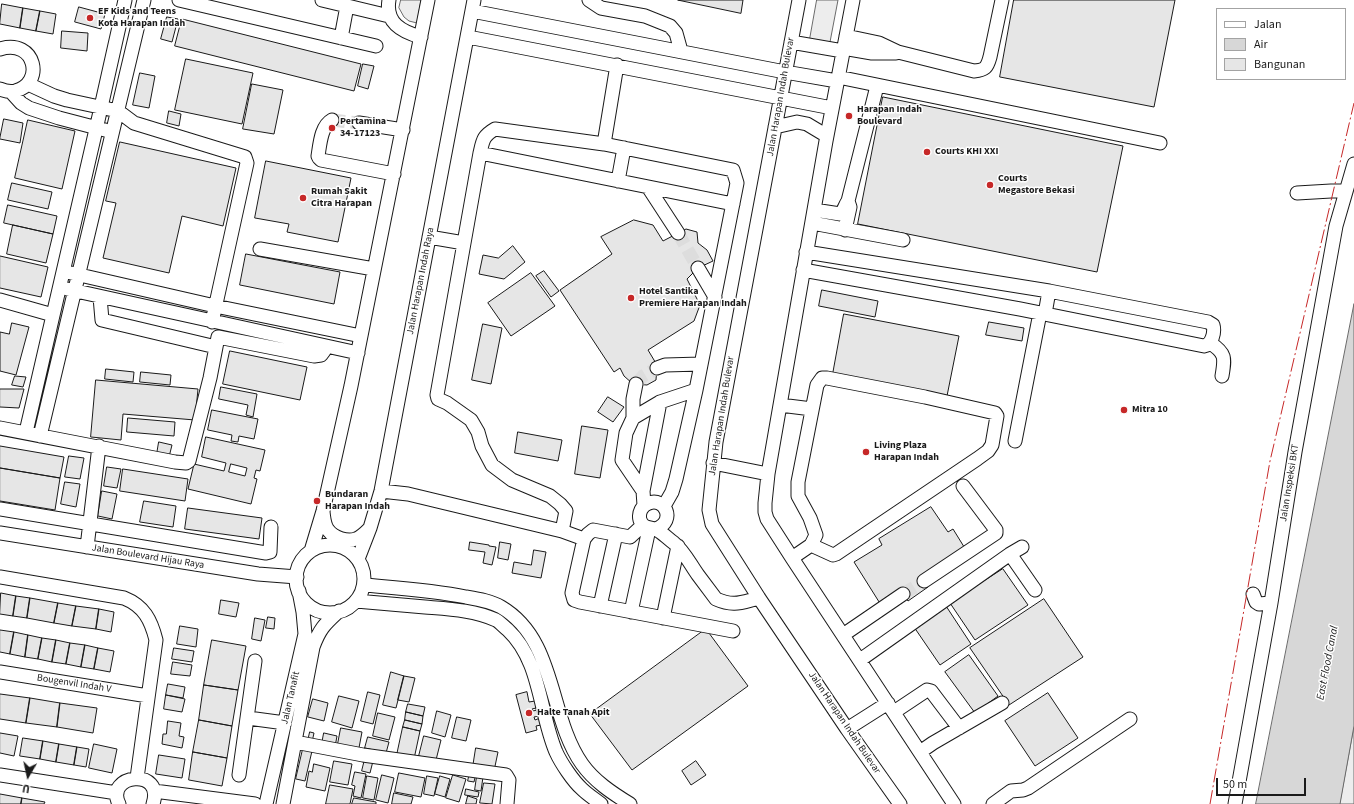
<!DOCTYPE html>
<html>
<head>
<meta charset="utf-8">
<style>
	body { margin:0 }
	#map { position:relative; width:1354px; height:804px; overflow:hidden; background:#fff; font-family:"Source Sans 3",sans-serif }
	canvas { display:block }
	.legend { position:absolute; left:1216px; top:8px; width:130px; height:72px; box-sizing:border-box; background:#fff; border:1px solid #a3a3a3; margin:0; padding:5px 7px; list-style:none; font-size:12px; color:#1a1a1a }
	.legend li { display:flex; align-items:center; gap:8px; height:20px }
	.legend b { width:20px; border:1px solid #a3a3a3 }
	.north { position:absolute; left:8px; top:756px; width:40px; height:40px; -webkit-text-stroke:3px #fff; paint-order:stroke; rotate:189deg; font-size:11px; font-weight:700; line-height:16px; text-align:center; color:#1a1a1a }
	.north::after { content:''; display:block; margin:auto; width:14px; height:18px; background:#1a1a1a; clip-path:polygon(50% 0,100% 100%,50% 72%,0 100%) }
	.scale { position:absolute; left:1216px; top:778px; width:90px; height:18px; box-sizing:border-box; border:2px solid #1a1a1a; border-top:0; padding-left:5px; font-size:12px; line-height:14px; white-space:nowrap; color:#1a1a1a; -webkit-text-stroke:3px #fff; paint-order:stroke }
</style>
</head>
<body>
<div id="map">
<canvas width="1354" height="804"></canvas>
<ul class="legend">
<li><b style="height:5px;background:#fff"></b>Jalan</li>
<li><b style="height:11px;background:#d7d7d7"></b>Air</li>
<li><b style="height:11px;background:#e6e6e6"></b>Bangunan</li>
</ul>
<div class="north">U</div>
<div class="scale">50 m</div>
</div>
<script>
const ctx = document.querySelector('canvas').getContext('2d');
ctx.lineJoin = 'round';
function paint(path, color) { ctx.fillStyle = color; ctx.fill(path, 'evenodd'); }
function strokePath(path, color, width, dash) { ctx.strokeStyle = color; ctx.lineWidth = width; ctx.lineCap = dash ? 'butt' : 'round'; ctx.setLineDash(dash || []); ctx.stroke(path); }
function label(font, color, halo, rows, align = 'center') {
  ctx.font = font + ' "Source Sans 3",sans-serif'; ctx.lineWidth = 3; ctx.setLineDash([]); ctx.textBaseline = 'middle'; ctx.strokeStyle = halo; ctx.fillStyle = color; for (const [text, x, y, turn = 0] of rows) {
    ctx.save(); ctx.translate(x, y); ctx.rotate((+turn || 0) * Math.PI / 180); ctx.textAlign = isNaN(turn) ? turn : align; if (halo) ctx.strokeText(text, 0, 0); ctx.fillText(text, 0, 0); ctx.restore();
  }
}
const built = new Path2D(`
	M401,0H421L417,23L409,21L404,17L399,8Z
	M817,0H838L830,42L820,43L810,39Z
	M1354,726V804H1340Z`);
const water = new Path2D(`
	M1354,304V726L1340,804H1256Z`);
const building = new Path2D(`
	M678,0H743L741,13Z
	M1014,0H1175L1154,107L1000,77Z
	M2,4L23,8L20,28L0,24Z
	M79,7L105,14L101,29L75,22Z
	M23,8L40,11L36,31L20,28Z
	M40,11L56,14L53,34L36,31Z
	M167,17L178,19L172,42L161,39Z
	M182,19L361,64L354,91L175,46Z
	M62,31L88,33L87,51L61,48Z
	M186,59L253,73L242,124L175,110Z
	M363,64L374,66L368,89L358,86Z
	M140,73L155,76L149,108L133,105Z
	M252,84L283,90L274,134L243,129Z
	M883,97L1123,146L1097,272L858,224Z
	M169,111L181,114L179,126L167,123Z
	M4,119L23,123L20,143L0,139Z
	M28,120L75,131L62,189L15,178Z
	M120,142L236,168L223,226L182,216L169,273L103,258L116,203L106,201Z
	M266,161L351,178L338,242L287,232L289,224L255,218Z
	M12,183L52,192L48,209L8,200Z
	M8,205L57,216L53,234L4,223Z
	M634,220L653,225L663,241L686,229L697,232L698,243L707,250L713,261L698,268L687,279L700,305L694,321L648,350L657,365L656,380L647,385L633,384L624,376L620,368L614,372L560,290L612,254L601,237Z
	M13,225L53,234L46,263L7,254Z
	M513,246L525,262L504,279L479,274L483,255L498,258Z
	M246,254L340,272L334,304L240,285Z
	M0,256L48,267L41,297L0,288Z
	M544,271L559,291L551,297L536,276Z
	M531,273L555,306L511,336L488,303Z
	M822,290L878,301L875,317L819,306Z
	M844,314L959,336L947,396L833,374Z
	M989,322L1024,328L1022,341L986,335Z
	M12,323L29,327L16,375L0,371V332L9,334Z
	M483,324L502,328L491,384L472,380Z
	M230,351L307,367L300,400L223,384Z
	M106,369L134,372L133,382L105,379Z
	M141,372L171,375L170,385L140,382Z
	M15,376L26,377L23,387L12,385Z
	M96,380L198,389L195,420L123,414L121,440L91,437Z
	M221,387L257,394L253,417L246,415L248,405L219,399Z
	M0,389H24L19,408L0,407Z
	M608,397L624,407L613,422L598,412Z
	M212,410L258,419L254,439L239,436L238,442L231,441L232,435L208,430Z
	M128,418L175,422L174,436L127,432Z
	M582,426L608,430L600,478L575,474Z
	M518,432L562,440L558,461L515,453Z
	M206,437L265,450L260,471L256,470L254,478L257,479L251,504L188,489L194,464L224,471L226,463L202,457ZM231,464L247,468L245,476L229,472Z
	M159,442L172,445L169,457L157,454Z
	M0,446L64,457L60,478L0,468Z
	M69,456L84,458L80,479L65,477Z
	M107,467L121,469L117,488L104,486Z
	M0,468L60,478L55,510L0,501Z
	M123,469L188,479L185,501L120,491Z
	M65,482L80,484L76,507L61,504Z
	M102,491L117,494L112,519L98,516Z
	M144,501L176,506L173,527L140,522Z
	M931,507L948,532L953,529L966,550L923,579L928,587L908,601L902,592L881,605L854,562L882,545L879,539Z
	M188,508L262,518L259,539L185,529Z
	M470,542L489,545V546L496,547L492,565L483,563L485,552L469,550Z
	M500,542L511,544L508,560L498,558Z
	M534,550L546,552L541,578L512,573L514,562L531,565Z
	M1003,569L1028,605L975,640L950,603Z
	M1,593L16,596L13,616L0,614Z
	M16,596L30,598L27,618L13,616Z
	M30,598L58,603L54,623L27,618Z
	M1044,599L1083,657L1009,705L970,648Z
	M221,600L239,603L236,617L219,614Z
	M58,603L76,606L72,626L54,623Z
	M76,606L99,609L96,629L72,626Z
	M946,606L971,644L940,665L914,627Z
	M99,609L114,612L111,632L96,629Z
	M268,617L275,618L274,629L266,628Z
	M255,618L265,620L261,641L252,639Z
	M180,626L198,629L196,647L177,644Z
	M706,629L748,686L632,770L590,714Z
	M0,630L14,632L10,654L0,652Z
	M14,632L28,635L25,657L10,654Z
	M28,635L42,638L38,659L25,657Z
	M42,638L56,640L52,662L38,659Z
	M56,640L70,643L66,664L52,662Z
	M212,640L246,646L238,690L204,685Z
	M70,643L85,645L81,667L66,664Z
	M85,645L98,648L94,669L81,667Z
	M98,648L114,651L110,672L94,669Z
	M174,648L194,651L192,662L172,659Z
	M969,655L998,696L975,713L945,672Z
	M173,662L192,665L190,676L171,674Z
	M391,672L404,676L396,708L383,705Z
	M404,676L415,678L409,702L398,700Z
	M168,684L185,687L183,698L166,695Z
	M204,685L238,690L232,726L199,720Z
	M368,692L380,695L373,724L361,721Z
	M527,692L529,702L535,701L536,708L532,709L533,711L537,710L539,716L534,717L535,720L540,718L541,725L536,726L537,730L526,733L516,695Z
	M1048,693L1078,738L1035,766L1005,721Z
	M0,694L30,698L26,723L0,719Z
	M166,695L185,699L182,712L164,709Z
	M339,696L359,701L352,728L332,722Z
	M30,698L60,703L57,727L26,723Z
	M313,699L328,703L324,721L308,717Z
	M60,703L97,708L93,733L57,727Z
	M408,704L425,707L423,716L406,712Z
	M437,711L451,715L445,737L432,733Z
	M406,712L423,716L422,724L405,720Z
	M378,713L395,717L389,740L373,736Z
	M457,717L471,720L466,741L452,738Z
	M199,720L232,726L227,758L193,752Z
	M405,720L422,724L420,731L403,727Z
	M168,721L181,723L179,736L184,737L182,748L162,744L163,734H166Z
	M403,727L420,731L414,759L397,755Z
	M341,728L362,732L358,753L337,749Z
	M310,732L314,733L312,742L308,741Z
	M0,733L18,736L14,756L0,753Z
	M324,733L337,736L335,747L322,744Z
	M424,736L441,740L436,760L419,756Z
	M368,737L389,742L386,753L365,748Z
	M23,738L43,741L40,759L20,756Z
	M43,741L59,744L56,762L40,759Z
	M59,744L77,747L74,765L56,762Z
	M94,744L117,749L112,773L89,768Z
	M77,747L89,749L86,767L74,765Z
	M476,748L498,752L494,771L473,767Z
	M303,749L312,751L305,781L296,779Z
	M193,752L227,758L222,786L189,780Z
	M159,755L185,759L182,778L156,774Z
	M365,759L373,761L370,773L362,771Z
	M334,761L352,764L348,785L330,782Z
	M696,761L706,775L691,785L682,771Z
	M314,764L330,768L325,791L306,787L309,771L312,772Z
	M355,772L366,774L361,798L353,796L355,786L352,785Z
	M470,772L476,773L474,782L468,781Z
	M399,773L425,778L421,797L395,792Z
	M382,775L394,778L388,803L376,800Z
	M453,775L466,779L459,802L446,798Z
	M367,776L378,778L374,800L363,798Z
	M427,776L438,778L434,796L424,794Z
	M440,776L450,779L445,797L435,794Z
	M477,776L483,777L481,791L475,790Z
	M484,783L495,784L492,804L480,803Z
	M330,785L353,789L350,804H326Z
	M466,789L479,792L478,797L465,795Z
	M394,793L413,797L411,804H392Z
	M0,794L22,798L21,804H0Z
	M468,796L477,799L476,804H466Z
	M22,798L45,802L44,804H21Z
	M354,798L376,802V804H352Z`);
const minorTunnel = new Path2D(`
	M332,120L359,123
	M678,233L698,268
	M636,384L643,376L657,368
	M903,594L924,581`);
const minor = new Path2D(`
	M179,0L376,46
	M322,0L389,16
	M389,0C385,23 402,32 421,37
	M589,0L601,8L645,16L670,26L676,33L681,51
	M799,0L716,442L709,510L712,524L759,598L847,729L900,804
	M853,0L826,141L768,474L765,503V512L767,519L792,558L954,804
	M472,11L785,72L837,81
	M846,36L879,43L898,52L974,71C985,70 987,68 990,57L1002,0
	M468,37L832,108
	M341,38L347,6
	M791,42L843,51
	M843,48L872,53H896
	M0,49C36,38 45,84 15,91C10,92 5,91 0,89
	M838,77L1160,143
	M28,84L54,96L67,100L118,111L134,123L245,157L247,163L212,322
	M11,92L21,103L29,108L59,118L105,130
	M332,120C321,126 320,144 318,156L319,158L321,160L394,174
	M359,123L403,130
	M775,127L797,122L807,124L827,136
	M604,144L617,65
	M480,153L437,395L438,399L447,403L471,420L478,432L482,446L492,465L512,480L550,496L560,504L566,511L562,531
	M618,181L624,148
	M648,187L678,233
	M1297,193L1331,191H1346
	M814,210L840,214C844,211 845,205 848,201
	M812,223L903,240
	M845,230L850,207L848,201L877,86
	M429,237L464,243
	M260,249L374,269
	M698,268L715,297
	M803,270L1020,309L1204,346C1212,345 1215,332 1213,325L1208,322L1049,291L806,252
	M71,273L215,306L361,336
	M67,289L358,353
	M0,300L53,315
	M1045,314L1049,291
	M1210,343C1226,353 1225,358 1222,376
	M216,347L218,337L314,356L321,355L324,351L325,346
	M657,368L665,365L701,364
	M780,405L812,409
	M633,418V399L636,384
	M0,428L175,462L186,463L189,461L210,378L216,347L102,320L100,297
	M26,432L97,125L125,0
	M40,436L144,0
	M1015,441L1040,313
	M713,463L768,474
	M381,491L408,494L562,531L584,539
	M643,491L622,460L626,433L633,418L660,402
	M644,505L643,491L660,402L696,390
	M664,506L672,492L676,479L696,390L737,183L733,170L604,144L495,129C483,136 483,140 480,153L733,204
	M0,509L266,553L270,552L271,527
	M323,512C324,519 324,525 328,530C334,538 347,542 356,539C361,537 365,533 369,529
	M643,525L630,537L593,530L588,534L584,539L572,593L574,600L580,602L733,631
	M656,529C677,520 664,497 649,503C642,505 638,513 640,520C644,530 650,526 657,530C663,533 668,539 674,543C684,551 690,564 698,575C704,583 710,591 716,599C734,607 742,602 759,598
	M0,533L258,574L297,577
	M296 579a34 34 0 1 1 68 0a34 34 0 1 1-68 0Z
	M87,547L99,446
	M311,551L323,511L351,386L428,0
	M1010,554L1035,590
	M792,558L811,545L816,535L810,518L798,496V482L817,385L822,378H827L925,397L995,413L997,416L992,445L988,451L977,459L836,554L833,555L811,545
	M358,559L370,528L381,491L474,0
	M0,577L124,598C144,606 151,620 156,640L137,778
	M924,581L996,533V530L963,486
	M364,585C398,588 432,590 466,597C478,599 491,601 501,607C557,640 548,716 582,764C594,781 612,793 630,804
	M1253,594L1256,602L1259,604L1271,603
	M356,601C379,603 402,605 425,607C449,609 474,610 496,620C500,622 504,627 508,630C541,661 539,712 556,752C561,763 573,781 582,789C588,795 595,799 601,804
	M600,606L616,534
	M631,612L649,529
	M663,618L678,546
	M843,635L903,594
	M860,660L1010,554L1022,547
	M0,672L148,696
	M894,712L927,690L931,691L959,728
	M248,718L285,723
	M847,729L888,703
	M295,742L363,755L506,775L509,780L507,804
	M920,752L933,743L1002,703
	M0,775L117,793
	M239,775L255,661
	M154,791L255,804
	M119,804C104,774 165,767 153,804
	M266,804L305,634L303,612L299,591
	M283,804L313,647C320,628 325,624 339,611
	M993,804L1011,791L1023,790L1028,788L1130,719
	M1235,804L1271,603L1295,452L1336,226L1354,164`);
const power = new Path2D(`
	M1210,804L1270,461L1354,103`);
const markers = [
	[90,18,4,"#c62828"],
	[849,116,4,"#c62828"],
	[332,128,4,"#c62828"],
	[927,152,4,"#c62828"],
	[990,185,4,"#c62828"],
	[303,198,4,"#c62828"],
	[631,298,4,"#c62828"],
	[1124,410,4,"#c62828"],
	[866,452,4,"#c62828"],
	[317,501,4,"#c62828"],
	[529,713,4,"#c62828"]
];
const poiNames = [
	["EF Kids and Teens",98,12],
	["Kota Harapan Indah",98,24],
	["Harapan Indah",857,110],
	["Boulevard",857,122],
	["Pertamina",340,122],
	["34-17123",340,134],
	["Courts KHI XXI",935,152],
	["Courts",998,179],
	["Megastore Bekasi",998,191],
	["Rumah Sakit",311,192],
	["Citra Harapan",311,204],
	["Hotel Santika",639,292],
	["Premiere Harapan Indah",639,304],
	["Mitra 10",1132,410],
	["Living Plaza",874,446],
	["Harapan Indah",874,458],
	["Bundaran",325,495],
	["Harapan Indah",325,507],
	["Halte Tanah Apit",537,713]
];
const streetNames = [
	["Jalan Harapan Indah Bulevar",781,97,-80],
	["Jalan Harapan Indah Raya",421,281,-79],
	["Jalan Harapan Indah Bulevar",722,416,-81],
	["Jalan Inspeksi BKT",1290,483,-81],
	["Jalan Boulevard Hijau Raya",148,557,9],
	["Bougenvil Indah V",74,684,9],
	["Jalan Tanafit",291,698,-77],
	["Jalan Harapan Indah Bulevar",844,723,56]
];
const waterNames = [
	["East Flood Canal",1328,663,-79]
];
paint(built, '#ededed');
strokePath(built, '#6a6a6a', 1);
paint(water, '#d7d7d7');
strokePath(water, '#6a6a6a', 1);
paint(building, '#e6e6e6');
strokePath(building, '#1a1a1a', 1);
strokePath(minorTunnel, '#ddd', 13, [13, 6]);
strokePath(minor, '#1a1a1a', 15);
strokePath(minor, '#fff', 13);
strokePath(power, '#c62828', 1, [14, 3, 2, 3]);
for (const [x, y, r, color] of markers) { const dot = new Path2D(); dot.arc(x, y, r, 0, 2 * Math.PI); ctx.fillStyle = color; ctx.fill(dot); strokePath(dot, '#fff', 1.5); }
label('bold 10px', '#1a1a1a', '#fff', poiNames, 'left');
label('10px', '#1a1a1a', '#fff', streetNames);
label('italic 11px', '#1a1a1a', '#fff', waterNames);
</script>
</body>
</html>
